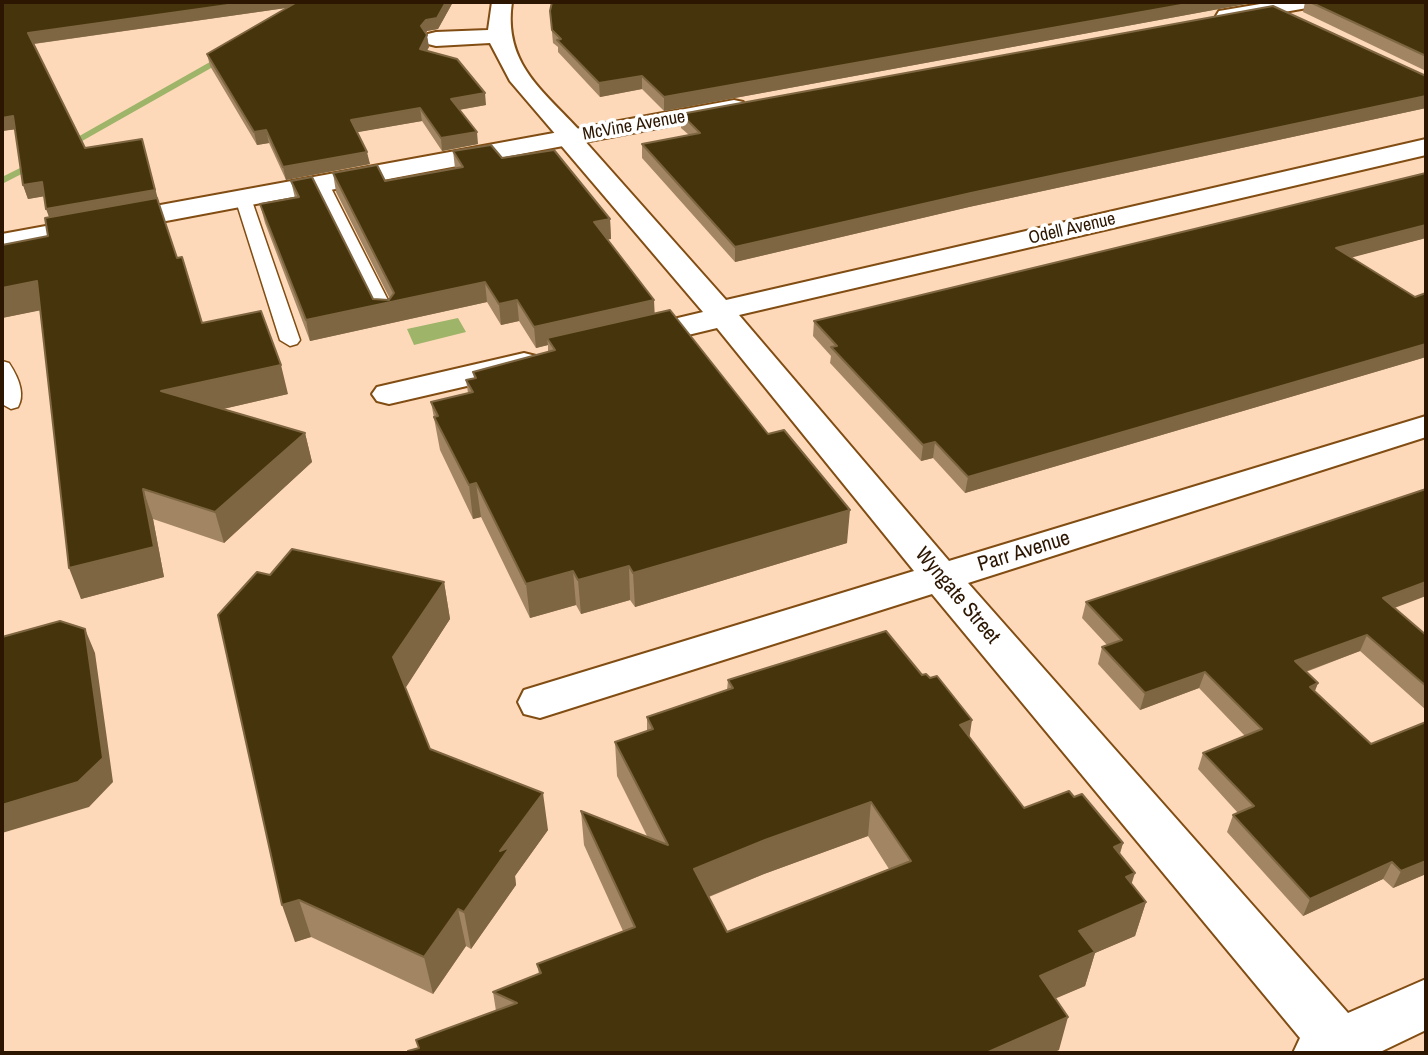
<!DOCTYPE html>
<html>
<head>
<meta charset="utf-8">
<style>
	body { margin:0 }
	#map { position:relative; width:1428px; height:1055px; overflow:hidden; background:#fed9b9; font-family:"Archivo Narrow",sans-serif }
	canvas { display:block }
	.frame { position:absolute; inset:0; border:4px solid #2c1601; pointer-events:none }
</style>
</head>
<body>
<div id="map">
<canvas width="1428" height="1055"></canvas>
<div class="frame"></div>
</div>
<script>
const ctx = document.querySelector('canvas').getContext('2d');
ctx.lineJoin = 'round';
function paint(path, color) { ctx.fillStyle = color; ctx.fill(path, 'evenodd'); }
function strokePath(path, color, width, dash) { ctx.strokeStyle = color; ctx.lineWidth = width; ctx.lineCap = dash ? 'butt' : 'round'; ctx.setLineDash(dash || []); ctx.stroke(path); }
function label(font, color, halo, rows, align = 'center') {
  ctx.font = font + ' "Archivo Narrow",sans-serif'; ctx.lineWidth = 7; ctx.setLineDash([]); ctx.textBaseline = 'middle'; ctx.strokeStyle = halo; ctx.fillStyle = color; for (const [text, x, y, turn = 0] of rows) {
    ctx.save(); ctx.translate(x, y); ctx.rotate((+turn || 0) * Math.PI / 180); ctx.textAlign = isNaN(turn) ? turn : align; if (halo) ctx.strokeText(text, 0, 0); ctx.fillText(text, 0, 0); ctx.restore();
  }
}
const water = new Path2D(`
	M458,318L466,332L414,345L407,329Z`);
const stream = new Path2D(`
	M224,54L227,55V59L68,149L60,147Z
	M38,159L41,160V164L2,184V177Z`);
const service = new Path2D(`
	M321,179L329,184L395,314L393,318H379L377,314L313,184Z
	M243,193L251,198L300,340L297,344L290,346L280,340L235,198Z
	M2,361L9,363C17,375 26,393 18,407L11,409L2,404Z`);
const minor = new Path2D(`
	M492,2H512C503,64 543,90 581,132L585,137L583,139L726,300L1426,139V155L739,315L949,561L1426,416V437L968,583L1348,1013L1426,979V1030L1378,1053H1293L1300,1038L932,594L540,718L524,714L518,702L524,690L914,571L717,328L634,348L623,345L618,338L623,331L703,312L559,143L555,138L557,136L510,81L490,43L436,46L428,44L425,39L428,34L436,32L488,30Z
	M524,353L536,356L541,363L536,370L389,404L377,401L372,394L377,387Z`);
const tertiary = new Path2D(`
	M1272,2H1318L1314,6L1307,8L1227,22L1219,21L1216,16L1219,11Z
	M734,100L743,102L746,107L743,112L2,252V234Z`);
const wall = new Path2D(`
	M2,2H453L438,29L427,31L426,33L429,47L427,51L486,105L459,110L478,144L442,151L422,121L357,132L370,164L286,180L269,143L257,145L210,66L207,54L286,8L34,44L85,148L158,203L177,258L202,323L288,394L223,409L305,433L312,462L224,543L153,519L164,577L81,599L40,310L2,318V245L48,236L49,217L44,196L28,199L23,185L15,129L2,131Z
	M552,2H1257L664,111L642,89L600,97L558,52V47L553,43L550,11Z
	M1305,2H1426V71L1303,12Z
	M1426,76V108L969,207L735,262L642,158V144L689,135L681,128V114Z
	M453,151L502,158L610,219L611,239H607L654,314L847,543L635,607L630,600L581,614L576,605L530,618L481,517L473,519L440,450L431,402L468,393L466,380L474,378L473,372L548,352V345L536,348L519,321L501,325L487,302L310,341L265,223L260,204L295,198L291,181L373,299L389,300L390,299L336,192L333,173L385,181L455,168Z
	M1426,238L1351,257L1415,297L1426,293V357L965,493L933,458L921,461L830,363L831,356L813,336L814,321Z
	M270,575L444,582L450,619L405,688L430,749L548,830L515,876L516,885L471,949L466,946L433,994L311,937L295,942Z
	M1086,602L1394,608L1426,635V710L1360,651L1306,672L1318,683L1315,691L1426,874L1393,888L1383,879L1303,916L1227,832L1233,815L1238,813L1198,769L1203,753L1245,736L1199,688L1140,710L1098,664L1102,647L1107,645L1082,618Z
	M728,680L970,737L1024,808L1074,797L1123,843L1120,854L1132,884L1146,902L1135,936L1095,953L1085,986L1055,998L1059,1050L1051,1053H409L496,1011L493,992L539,974L537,964L623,931L584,845L581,811L648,838L617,776L615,742L647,731V717L727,690ZM868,836L889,869L727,932L709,897L764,874Z`);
const shadedWall = new Path2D(`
	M249,2H314V4L32,44L28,33Z
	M446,2H453L438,29L427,31L423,38L421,26L426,20Z
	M1198,2H1257L664,111V97Z
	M427,35L429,47L421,60L420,49Z
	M642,76V89L600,97L599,83Z
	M485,93L486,105L452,111L451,99Z
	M1426,96V108L969,207L735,262V247L971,193Z
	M420,108L422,121L353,133L351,120Z
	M13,116L18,129L2,131V118Z
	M266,130L269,143L257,145L254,132Z
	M477,132L478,144L442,151L441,138Z
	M142,139L159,203L51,222L46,209Z
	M367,152L370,164L286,180L283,167Z
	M42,182L46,196L28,199L23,185Z
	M610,219L611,239L595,242L594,222Z
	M1426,225V238L1331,263L1336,248Z
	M37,281L47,309L2,318V288Z
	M485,282L487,302L310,341L306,320Z
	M517,300L519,321L501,325L499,304Z
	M654,300L655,320L547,338L548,345L536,348L534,327Z
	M1426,344V357L965,493L968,477Z
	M281,365L288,394L171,421L161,391Z
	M305,433L312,462L224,543L215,512Z
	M935,442L933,458L921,461L923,445Z
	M476,483L481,517L473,519L469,485Z
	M143,489L153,519L164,577L81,599L69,568Z
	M850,510L847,543L635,607L633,573Z
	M629,566L630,600L581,614L578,580Z
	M573,571L576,605L530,618L526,584Z
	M444,582L450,619L401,695L393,657Z
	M1426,582V596L1376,615L1383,598Z
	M85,629L95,653L113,782L89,807L2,833V805Z
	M1367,635L1360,651L1288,678L1295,661Z
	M1205,672L1199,688L1140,710L1145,693Z
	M1318,683L1311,700L1310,687Z
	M972,720L967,754L960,725Z
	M543,793L548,830L515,876L516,885L471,949L464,912L500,851Z
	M871,802L868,836L764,874L695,902L694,869L765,840Z
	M1123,843L1112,877L1114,847Z
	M1426,861V874L1393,888L1401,871Z
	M1392,862L1383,879L1303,916L1310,899Z
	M1135,873L1124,907L1126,877Z
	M299,900L311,937L295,942L282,905Z
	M1146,902L1135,936L1095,953L1085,986L1031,1009L1040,976L1079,931Z
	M458,909L466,946L433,994L424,957Z
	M1068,1017L1059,1050L1051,1053H986Z`);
const building = new Path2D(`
	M2,2H249L28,33L85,148L142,139L155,190L46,209L42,182L23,185L13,116L2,118Z
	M297,2H446L437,18L426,20L421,26L427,35L420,49L457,59L485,93L451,99L477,132L441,138L420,108L351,120L367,152L283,167L266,130L254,132L207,54Z
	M552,2H1127L1136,3L1133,2H1198L664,97L642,76L599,83L557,40L561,39L552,30L550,11Z
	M1310,2H1426V56Z
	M1273,6L1426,76V96L971,193L735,247L642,144L700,133L681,114Z
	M491,145L502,158L554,150L610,219L594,222L654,300L534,327L517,300L499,304L485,282L306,320L260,204L299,197L291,181L312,177L373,299L389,300L394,293L333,173L377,165L385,181L463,167L453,151Z
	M1426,173V225L1336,248L1415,297L1426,293V344L968,477L935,442L923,445L831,347L837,346L814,321Z
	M157,198L177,258L182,257L202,323L261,311L281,365L161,391L305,433L215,512L143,489L154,547L69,568L37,281L2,288V245L48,236L45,218Z
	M670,310L768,434L784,430L850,510L633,573L629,566L578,580L573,571L526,584L476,483L469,485L434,417L438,416L431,402L473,392L466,380L476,378L473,372L555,350L547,338Z
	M1426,489V582L1383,598L1426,635V686L1367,635L1295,661L1318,683L1310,687L1371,744L1426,722V861L1401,871L1392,862L1310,899L1233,815L1254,806L1203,753L1262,729L1205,672L1145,693L1102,647L1122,640L1086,602Z
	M292,549L444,582L393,657L430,749L543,793L500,851L510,847L464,912L458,909L424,957L299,900L282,905L218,615L257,572L270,575Z
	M60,621L85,629L103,758L78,782L2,805V637Z
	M886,631L922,675L926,674L930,678L937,676L972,720L960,725L1024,808L1069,791L1074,797L1082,794L1123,843L1114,847L1135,873L1126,877L1146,902L1079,931L1095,952L1040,976L1068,1017L986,1053H409L408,1051L419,1048L416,1040L517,1003L493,992L541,973L537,964L635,927L581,811L668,845L615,742L653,729L647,717L733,688L728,680ZM871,802L911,861L727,932L694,869L765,840Z`);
const farStreetnames = [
	["McVine Avenue",634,126,-10],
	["Odell Avenue",1072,229,-13]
];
const streetNames = [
	["Parr Avenue",1024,552,-17],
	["Wyngate Street",957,596,50]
];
paint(water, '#9db469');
paint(stream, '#9db469');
strokePath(service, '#814d13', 3);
strokePath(minor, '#814d13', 4);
strokePath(tertiary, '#814d13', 4);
paint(service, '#fff');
paint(minor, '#fff');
paint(tertiary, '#fff');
paint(wall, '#a28663');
paint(shadedWall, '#7d6641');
paint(building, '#46340d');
strokePath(building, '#7d6641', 2);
label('18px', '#2c1601', '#fff', farStreetnames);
label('21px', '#2c1601', '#fff', streetNames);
</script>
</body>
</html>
